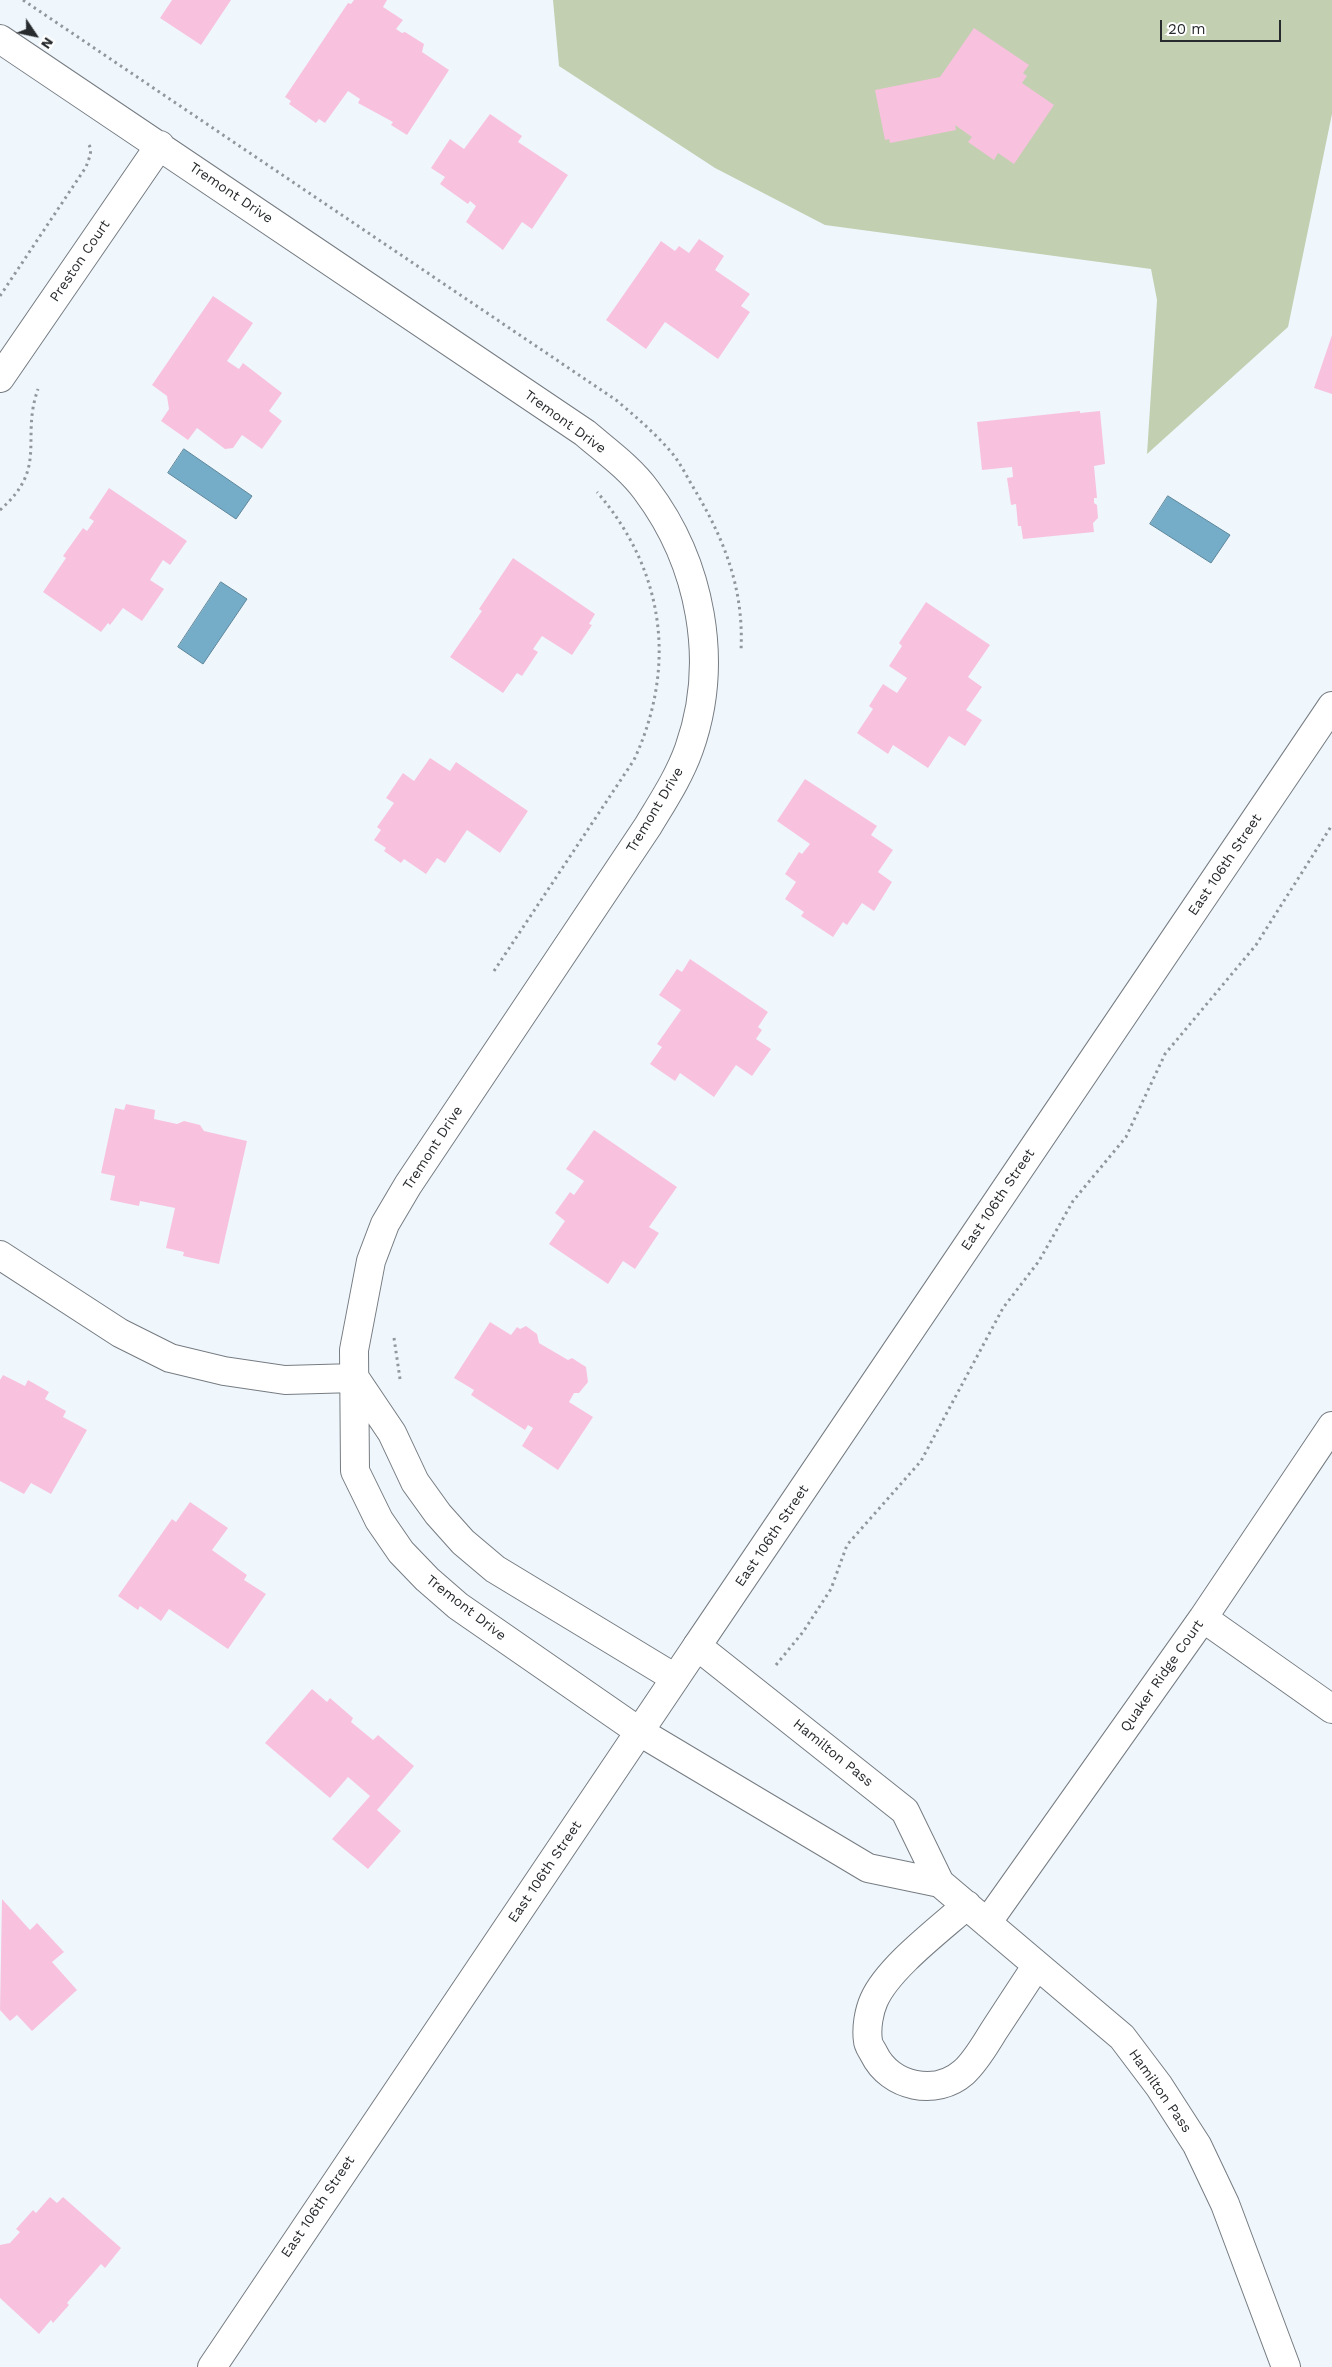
<!DOCTYPE html>
<html>
<head>
<meta charset="utf-8">
<style>
	body { margin:0 }
	#map { position:relative; width:1332px; height:2367px; overflow:hidden; background:#eff7fd; font-family:"Work Sans",sans-serif }
	canvas { display:block }
	.north { position:absolute; left:10px; top:10px; width:50px; height:50px; -webkit-text-stroke:4px #fff; paint-order:stroke; rotate:124deg; font-size:14px; font-weight:700; line-height:20px; text-align:center; color:#282b2d }
	.north::after { content:''; display:block; margin:auto; width:18px; height:22px; background:#282b2d; clip-path:polygon(50% 0,100% 100%,50% 72%,0 100%) }
	.scale { position:absolute; left:1160px; top:20px; width:121px; height:22px; box-sizing:border-box; border:2px solid #282b2d; border-top:0; padding-left:6px; font-size:15px; line-height:18px; white-space:nowrap; color:#282b2d; -webkit-text-stroke:4px #fff; paint-order:stroke }
</style>
</head>
<body>
<div id="map">
<canvas width="1332" height="2367"></canvas>
<div class="north">N</div>
<div class="scale">20 m</div>
</div>
<script>
const ctx = document.querySelector('canvas').getContext('2d');
ctx.lineJoin = 'round';
function paint(path, color) { ctx.fillStyle = color; ctx.fill(path, 'evenodd'); }
function strokePath(path, color, width, dash) { ctx.strokeStyle = color; ctx.lineWidth = width; ctx.lineCap = dash ? 'butt' : 'round'; ctx.setLineDash(dash || []); ctx.stroke(path); }
function label(font, color, halo, rows, align = 'center') {
  ctx.font = font + ' "Work Sans",sans-serif'; ctx.lineWidth = 5; ctx.setLineDash([]); ctx.textBaseline = 'middle'; ctx.strokeStyle = halo; ctx.fillStyle = color; for (const [text, x, y, turn = 0] of rows) {
    ctx.save(); ctx.translate(x, y); ctx.rotate((+turn || 0) * Math.PI / 180); ctx.textAlign = isNaN(turn) ? turn : align; if (halo) ctx.strokeText(text, 0, 0); ctx.fillText(text, 0, 0); ctx.restore();
  }
}
const green = new Path2D(`
	M553,0H1332V114L1288,327L1147,454L1157,300L1151,269L825,225L715,168L559,66Z`);
const water = new Path2D(`
	M184,449L252,496L236,519L168,473Z
	M1168,496L1230,535L1211,563L1150,524Z
	M221,582L247,599L203,664L178,647Z`);
const building = new Path2D(`
	M172,0H231L201,45L160,18Z
	M354,0H387L383,7L403,20L396,29L402,33L405,32L424,44L422,52L449,70L407,135L391,125L393,122L358,103L360,99L348,91L325,123L319,119L316,123L289,104L291,101L285,97L348,3L351,4Z
	M974,28L1029,65L1023,73L1027,76L1022,83L1054,105L1014,164L998,153L994,160L968,142L972,137L955,125L956,130L890,143L889,139L885,140L875,90L940,77Z
	M490,114L522,136L518,142L568,175L532,229L522,222L503,250L466,222L476,206L470,201L468,204L440,184L445,177L431,168L450,139L464,149Z
	M699,239L724,256L715,270L750,294L741,306L750,312L718,359L665,322L646,349L606,320L661,241L675,251L679,246L689,253Z
	M213,296L253,323L227,361L239,369L243,363L282,393L269,411L282,421L262,449L242,435L233,448L225,449L197,428L188,440L161,421L169,409L167,396L152,385Z
	M1332,335V394L1314,388Z
	M1080,411V413L1100,411L1105,464L1094,466L1097,498H1094V503L1097,505L1098,518L1093,523L1094,532L1023,539L1021,526H1018L1016,504L1011,505L1007,478L1013,477L1012,467L982,470L977,422Z
	M109,488L187,541L170,565L163,560L150,580L164,589L142,621L123,608L110,625L108,623L101,632L43,592L66,558L63,556L83,528L87,531L94,521L89,518Z
	M513,558L595,614L589,624L592,625L572,655L542,636L533,649L538,652L522,676L517,673L503,693L450,657L482,611L479,609Z
	M926,602L990,645L968,677L982,687L966,710L982,720L965,746L949,736L928,768L893,745L888,754L857,733L873,709L869,706L883,684L897,693L907,678L889,666L902,646L899,643Z
	M430,758L450,771L456,762L528,811L500,853L467,830L445,863L437,858L426,874L404,859L401,863L384,851L386,848L374,840L381,830L377,827L394,803L386,798L403,773L414,781Z
	M805,779L877,826L871,835L893,850L878,872L892,882L874,911L862,903L847,925L843,922L833,937L801,916L804,912L785,899L796,882L785,874L799,852L802,854L810,844L777,821Z
	M690,959L768,1012L758,1027L762,1030L756,1039L771,1049L752,1076L736,1065L714,1097L680,1073L675,1081L650,1064L662,1047L657,1044L681,1010L659,995L677,969L682,972Z
	M126,1104L155,1110L154,1119L177,1124L184,1121L200,1125L204,1131L247,1141L219,1264L183,1256L184,1252L166,1248L175,1208L140,1201L139,1206L110,1200L115,1176L101,1173L115,1108L124,1110Z
	M594,1130L677,1187L649,1227L659,1233L635,1269L623,1261L608,1284L549,1244L565,1221L555,1213L570,1192L574,1195L584,1181L566,1169Z
	M490,1322L511,1335L517,1327L520,1329L526,1326L537,1334L539,1343L568,1360L572,1358L586,1367L588,1382L579,1393H574L569,1402L593,1417L558,1470L522,1446L533,1428L528,1425L525,1430L471,1395L474,1390L454,1378Z
	M3,1375L25,1386L28,1380L49,1392L45,1399L66,1411L63,1417L87,1430L51,1494L31,1483L24,1494L0,1481V1380Z
	M190,1502L228,1528L212,1550L247,1575L244,1580L266,1594L228,1649L169,1609L161,1621L140,1606L138,1610L118,1596L172,1519L176,1522Z
	M312,1689L327,1702L330,1698L353,1718L351,1722L373,1740L378,1735L414,1766L377,1810L401,1831L368,1869L332,1839L370,1796L348,1777L330,1798L265,1743Z
	M2,1899L30,1930L37,1923L64,1952L52,1962L77,1990L32,2031L17,2015L10,2021L0,2010Z
	M50,2197L57,2203L63,2197L121,2248L105,2268L101,2264L67,2303L69,2305L53,2323L51,2320L39,2334L0,2298V2245L10,2243L20,2232L16,2229L33,2210L36,2213Z`);
const path = new Path2D(`
	M23,0L616,400C636,417 655,433 672,453C681,464 688,479 696,492C726,543 744,591 741,651
	M0,296L86,167C89,158 94,150 87,142
	M0,510C49,467 20,440 38,389
	M494,971L634,760C677,667 665,571 597,492
	M394,1338L400,1379
	M776,1665L803,1632L831,1589L847,1545L921,1461L1003,1308L1039,1261L1073,1201L1126,1137L1165,1054L1256,945L1332,825`);
const minor = new Path2D(`
	M0,39L585,433C606,451 630,468 646,490C701,563 720,662 689,749C679,777 663,801 648,826L408,1185L385,1224L371,1261L354,1350L355,1471L379,1520L401,1552L427,1579L458,1606L640,1732L868,1868L940,1883
	M0,378L160,145
	M0,1255L120,1333L170,1358L224,1371L285,1380L355,1378
	M355,1378L392,1433L415,1482L438,1514L463,1542L495,1569L675,1678
	M1203,1618L1332,1709
	M967,1905C940,1929 888,1968 874,2000C869,2011 866,2028 868,2041C868,2045 872,2050 874,2054C890,2087 936,2097 964,2072C977,2060 986,2043 995,2029C1009,2008 1023,1986 1037,1965
	M987,1923L1203,1618L1332,1426
	M1286,2367L1225,2204L1197,2145L1159,2086L1122,2037L940,1883L905,1811L697,1646L1332,706`);
const tertiary = new Path2D(`
	M212,2367L697,1646`);
const streetNames = [
	["Tremont Drive",231,193,34],
	["Preston Court",80,261,-56],
	["Tremont Drive",565,422,36],
	["Tremont Drive",655,810,-59],
	["East 106th Street",1225,865,-56],
	["Tremont Drive",433,1148,-57],
	["East 106th Street",998,1200,-56],
	["East 106th Street",772,1536,-56],
	["Tremont Drive",466,1608,38],
	["Quaker Ridge Court",1162,1676,-55],
	["Hamilton Pass",833,1753,39],
	["East 106th Street",545,1872,-56],
	["Hamilton Pass",1160,2091,55],
	["East 106th Street",318,2207,-56]
];
paint(green, '#c3cfb1');
paint(water, '#75adc9');
strokePath(water, '#5e869a', 1);
paint(building, '#f8c2df');
strokePath(minor, '#767c82', 30);
strokePath(tertiary, '#767c82', 30);
strokePath(path, '#92979b', 3, [2.5, 4]);
strokePath(minor, '#fff', 28);
strokePath(tertiary, '#fff', 28);
label('14px', '#282b2d', '#fff', streetNames);
</script>
</body>
</html>
